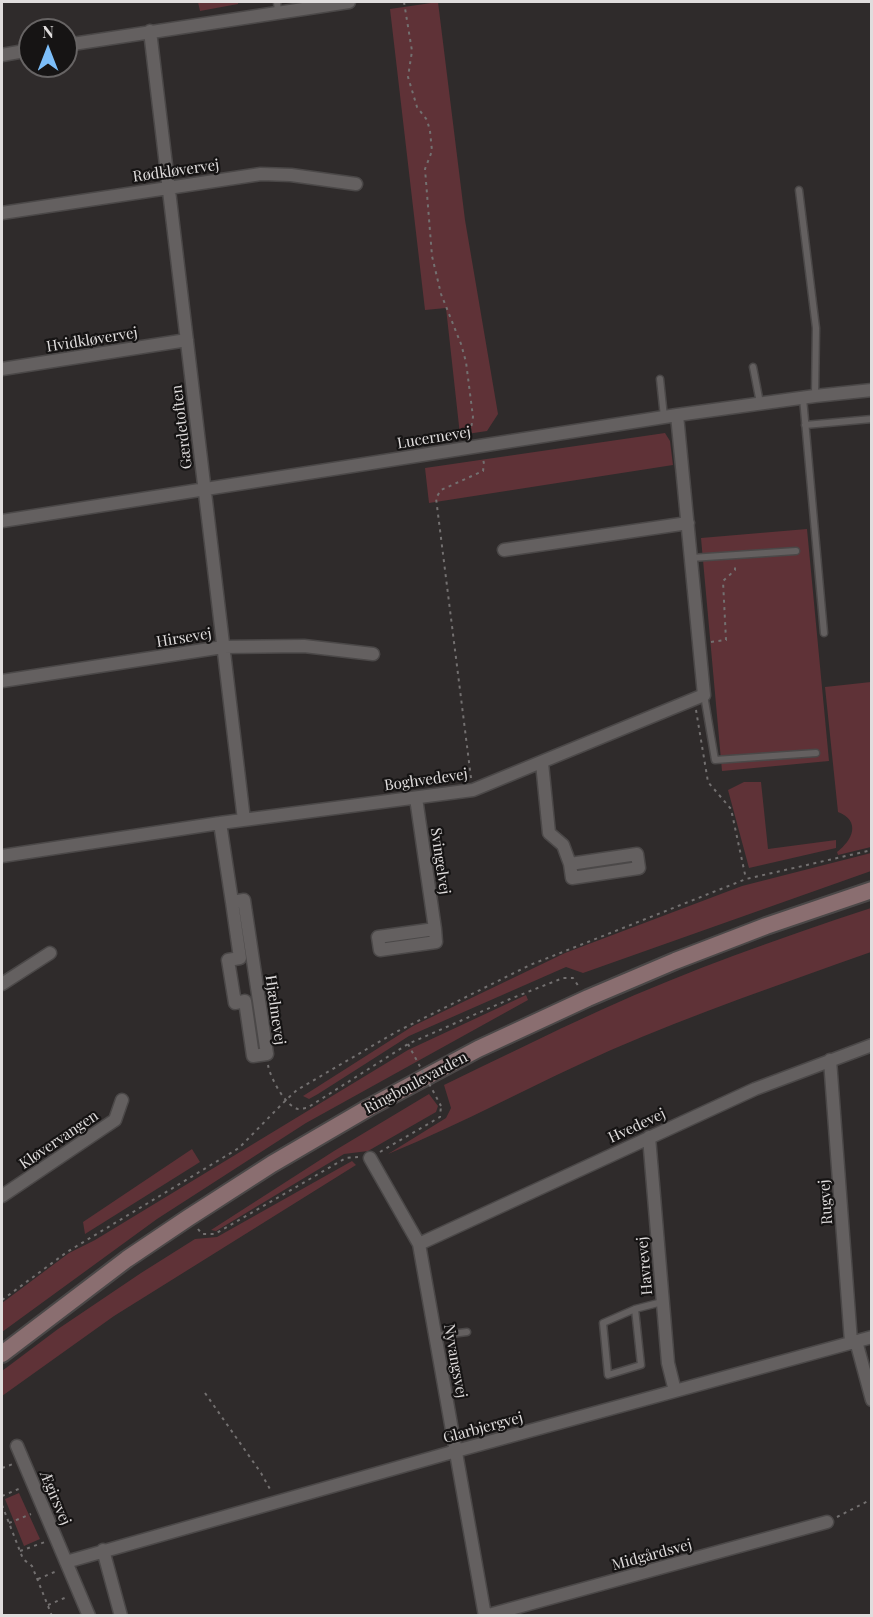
<!DOCTYPE html>
<html>
<head>
<meta charset="utf-8">
<style>
	body { margin:0 }
	#map { position:relative; width:873px; height:1617px; overflow:hidden; background:#2f2b2b; font-family:"Playfair Display",serif }
	canvas { display:block }
	.frame { position:absolute; inset:0; border:3px solid #e0dddd; pointer-events:none }
	.north { position:absolute; left:18px; top:18px; width:60px; height:60px; box-sizing:border-box; background:#161414; border:2px solid #676464; border-radius:50%; rotate:0deg; font-size:16px; font-weight:700; line-height:24px; text-align:center; color:#e0dddd }
	.north::after { content:''; display:block; margin:auto; width:21px; height:27px; background:#7cbef9; clip-path:polygon(50% 0,100% 100%,50% 72%,0 100%) }
</style>
</head>
<body>
<div id="map">
<canvas width="873" height="1617"></canvas>
<div class="frame"></div>
<div class="north">N</div>
</div>
<script>
const ctx = document.querySelector('canvas').getContext('2d');
ctx.lineJoin = 'round';
function paint(path, color) { ctx.fillStyle = color; ctx.fill(path, 'evenodd'); }
function strokePath(path, color, width, dash) { ctx.strokeStyle = color; ctx.lineWidth = width; ctx.lineCap = dash ? 'butt' : 'round'; ctx.setLineDash(dash || []); ctx.stroke(path); }
function label(font, color, halo, rows, align = 'center') {
  ctx.font = font + ' "Playfair Display",serif'; ctx.lineWidth = 4.5; ctx.setLineDash([]); ctx.textBaseline = 'middle'; ctx.strokeStyle = halo; ctx.fillStyle = color; for (const [text, x, y, turn = 0] of rows) {
    ctx.save(); ctx.translate(x, y); ctx.rotate((+turn || 0) * Math.PI / 180); ctx.textAlign = isNaN(turn) ? turn : align; if (halo) ctx.strokeText(text, 0, 0); ctx.fillText(text, 0, 0); ctx.restore();
  }
}
const green = new Path2D(`
	M198,2H238V4L200,11Z
	M438,2L465,220L498,414L487,431L460,435L446,308L425,310L390,9Z
	M665,433L670,441L673,465L429,503L425,468Z
	M807,529L829,761L722,771L701,538Z
	M871,682V847L838,855L837,852C853,840 861,821 838,812L825,687Z
	M744,782H761L768,849L836,840V848L749,868L728,790Z
	M871,853V871L583,973L566,967L409,1036L318,1094L309,1099L303,1096L413,1026L565,953L742,886Z
	M871,908V952C784,983 696,1013 611,1050C536,1083 464,1123 388,1154L446,1118L451,1108L444,1085C496,1060 548,1034 601,1010C689,970 780,938 871,908Z
	M526,995L528,1000L306,1123L157,1219L2,1332V1303L69,1253L95,1240L408,1050Z
	M429,1094L438,1106L436,1112L368,1151L344,1154L216,1231L211,1230L334,1151Z
	M192,1149L200,1162L85,1234L83,1222Z
	M352,1161L356,1165L114,1316L2,1396V1371L58,1329L141,1273L195,1239L217,1237Z
	M19,1493L40,1539L24,1546L5,1499Z`);
const path = new Path2D(`
	M404,2L412,51L408,77L417,107L427,120L430,131L432,151L425,169L432,256L441,294L461,344L466,362L473,417L470,434
	M711,642L726,640L723,581L735,570V565
	M696,710L708,782L731,809L746,879
	M471,778L436,498L441,490L483,471L484,464L483,458
	M268,1065C270,1077 285,1106 298,1109C301,1109 304,1108 307,1108L408,1044L510,999L563,978H573L579,987
	M380,1152L440,1117L441,1106
	M198,1229L202,1234H215L346,1158L358,1157
	M2,1300L67,1252L239,1148L286,1100L297,1090L396,1032L530,965L746,879L872,850
	M205,1393L261,1473L271,1491
	M2,1468L13,1464
	M2,1496L21,1488
	M2,1505L23,1559L32,1566L52,1616
	M837,1517L872,1499
	M9,1523L31,1514
	M20,1551L45,1542
	M38,1579L57,1571
	M48,1605L67,1597`);
const lane = new Path2D(`
	M277,2L278,12
	M799,190L816,328L815,396
	M753,367L760,403
	M660,379L664,417
	M803,398L824,633
	M805,425L872,419
	M691,558L796,551
	M704,695L715,760L816,753
	M635,1309L641,1365L608,1375L603,1323L635,1309L662,1302
	M436,1336L467,1332`);
const street = new Path2D(`
	M150,31L244,820
	M66,45L349,2
	M2,55L30,50
	M2,213L261,174L291,175L356,184
	M2,369L187,340
	M2,521L677,415L815,396L872,390
	M504,550L688,523
	M2,681L223,647L304,646L373,654
	M542,763L549,833L563,845L570,864L637,854L639,868L572,878L570,864
	M416,798L435,929L436,942L380,950L378,937L435,929
	M220,823L232,902L244,900L267,1054L253,1056L245,1001L235,1003L228,960L240,958L232,902
	M2,856L220,823L473,790L704,695L677,415
	M2,984L50,953
	M830,1060L851,1342
	M649,1137L668,1363L675,1391
	M370,1158L419,1244L485,1616L827,1522
	M2,1196L115,1120L122,1100
	M419,1244L755,1089L872,1045
	M856,1341L872,1400
	M17,1446L89,1616
	M103,1550L121,1616
	M66,1562L456,1451L872,1337`);
const secondary = new Path2D(`
	M2,1354L127,1259L188,1218L272,1164L368,1108L478,1049L588,998L675,961L766,926L872,890`);
const pathBridge = new Path2D(`
	M408,1044L441,1106`);
const streetNames = [
	["Rødkløvervej",176,171,-8],
	["Hvidkløvervej",92,340,-9],
	["Gærdetoften",182,427,-97],
	["Lucernevej",434,438,-9],
	["Hirsevej",184,638,-9],
	["Boghvedevej",426,780,-8],
	["Svingelvej",440,861,82],
	["Hjælmevej",275,1010,82],
	["Ringboulevarden",416,1083,-28],
	["Hvedevej",637,1126,-25],
	["Kløvervangen",59,1140,-34],
	["Rugvej",826,1202,-94],
	["Havrevej",645,1266,-95],
	["Nyvangsvej",455,1361,80],
	["Glarbjergvej",483,1428,-15],
	["Ægirsvej",55,1498,67],
	["Midgårdsvej",652,1555,-15]
];
paint(green, '#5f3237');
strokePath(lane, '#4b4848', 9);
strokePath(street, '#4b4848', 15);
strokePath(secondary, '#4b4848', 20);
strokePath(path, '#737070', 2, [3, 4.5]);
strokePath(lane, '#646060', 6);
strokePath(street, '#646060', 12);
strokePath(secondary, '#8a6e70', 16);
strokePath(pathBridge, '#737070', 2, [3, 4.5]);
label('15px', '#e0dddd', '#161414', streetNames);
</script>
</body>
</html>
